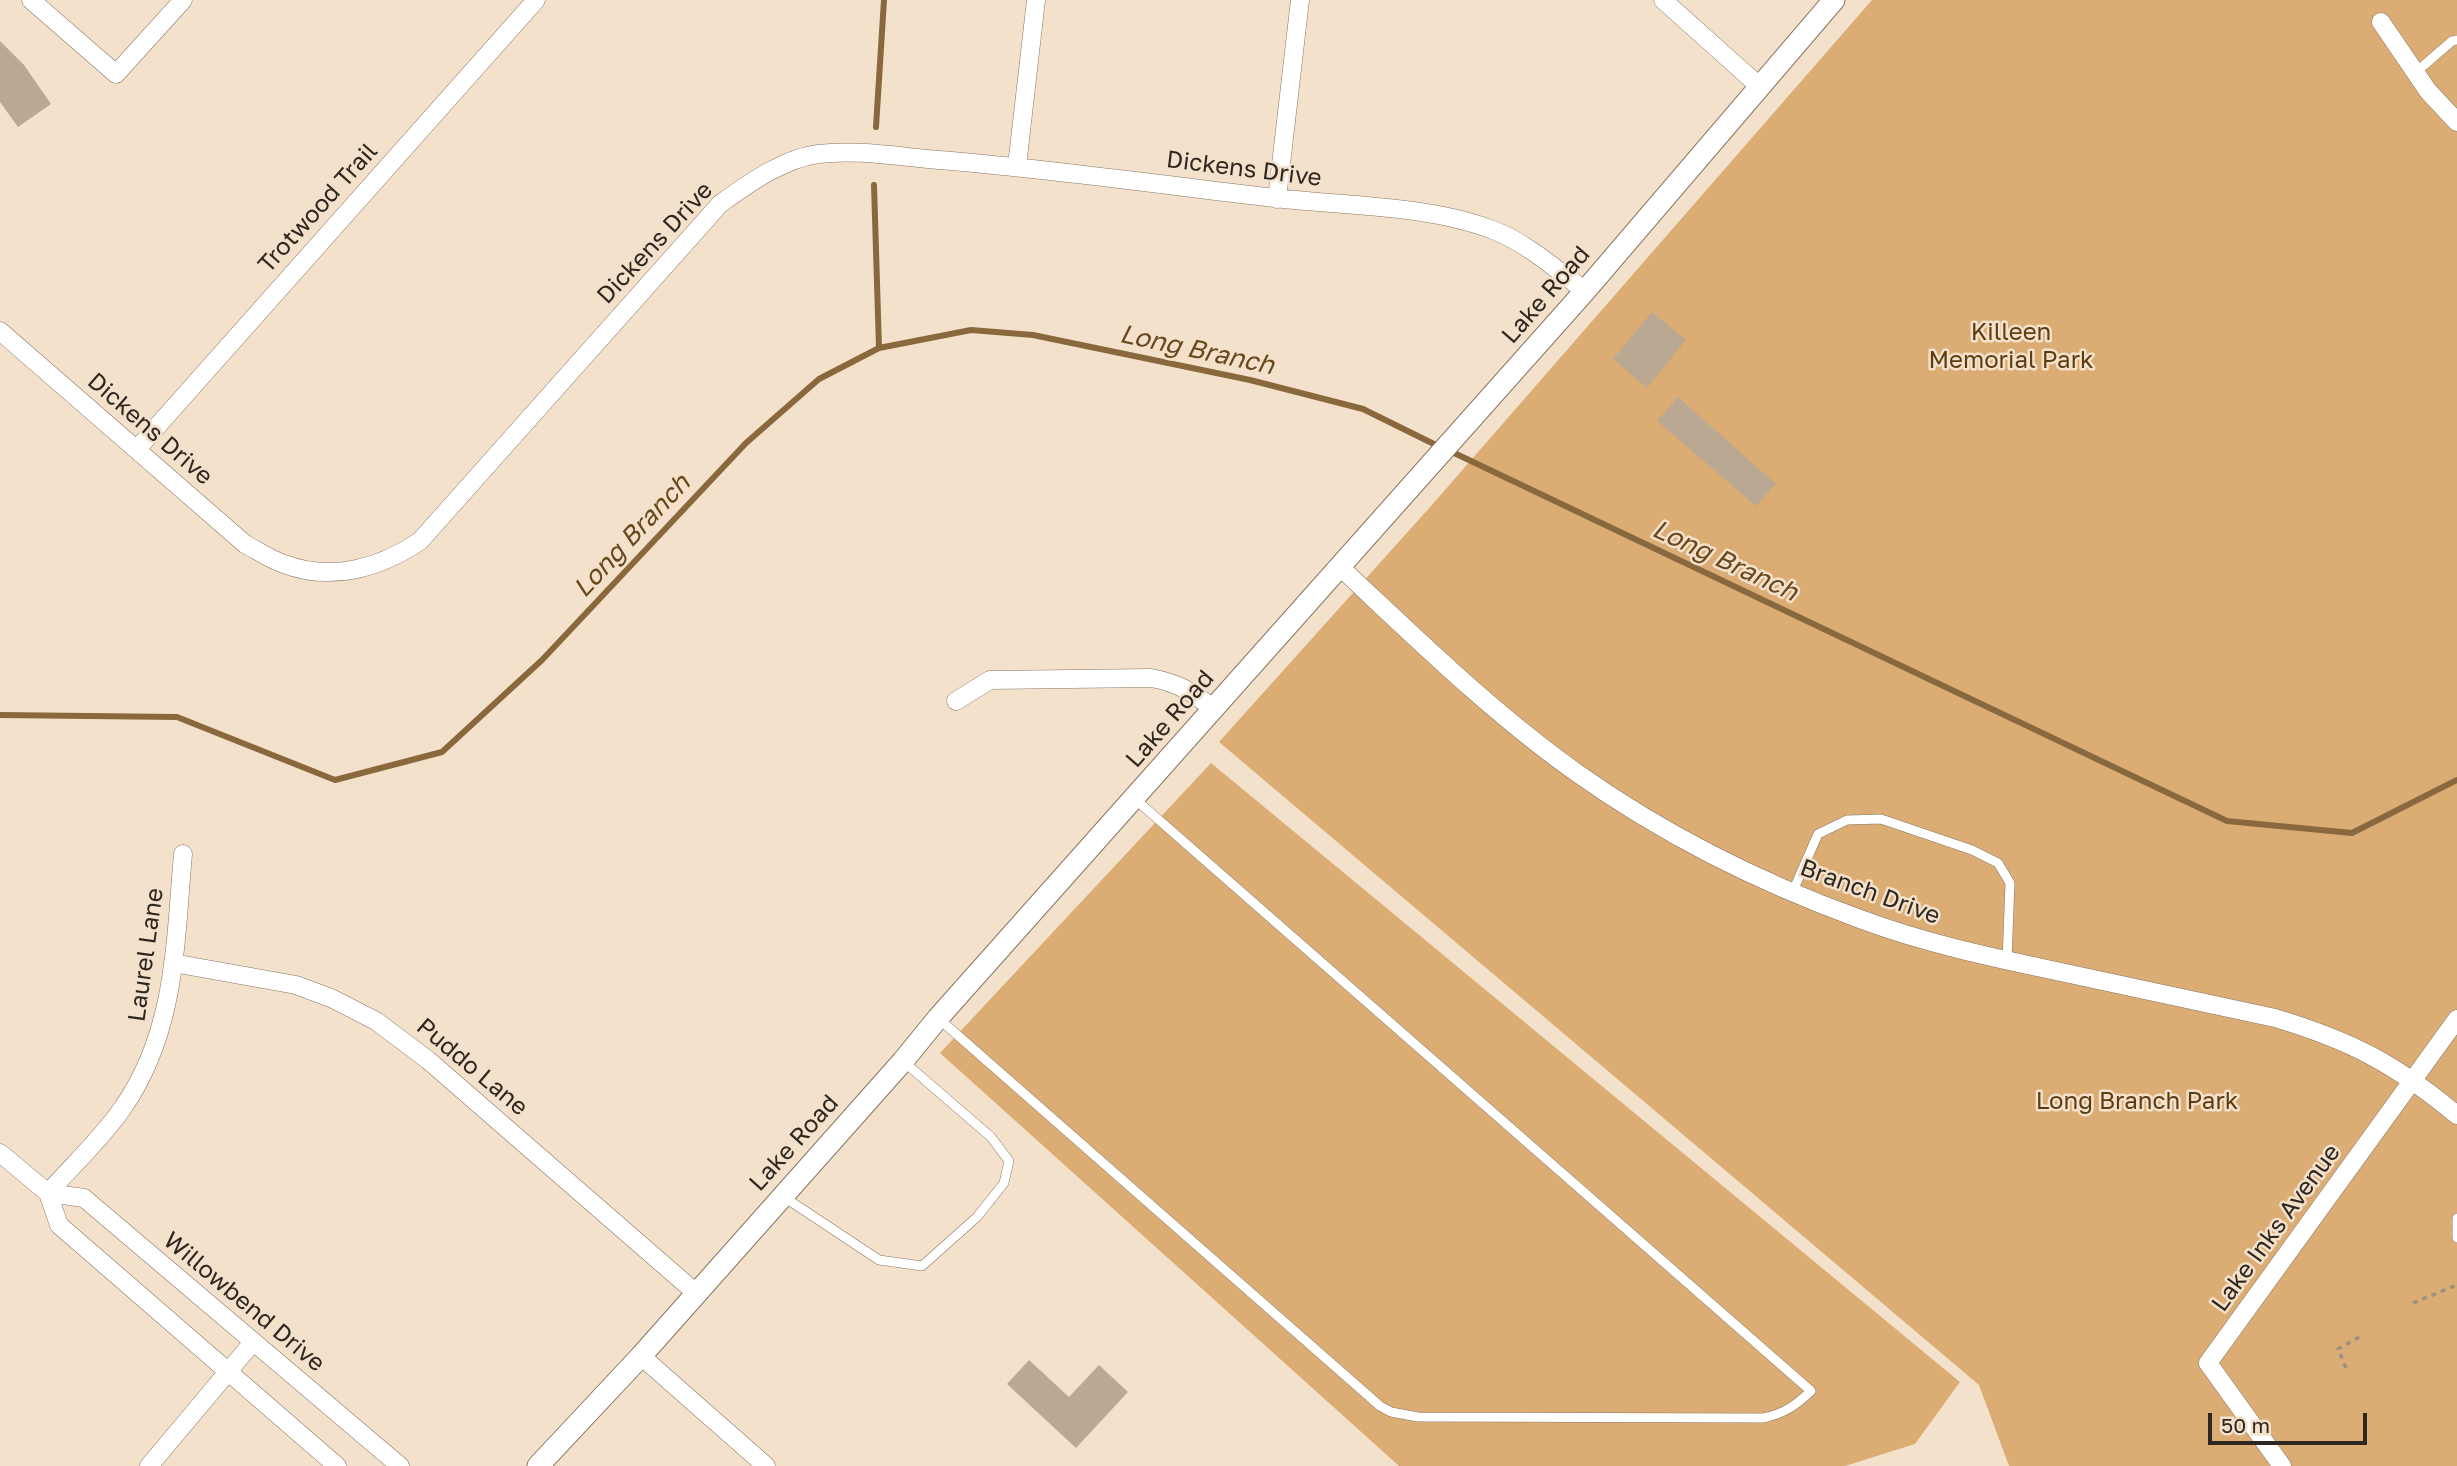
<!DOCTYPE html>
<html>
<head>
<meta charset="utf-8">
<style>
	body { margin:0 }
	#map { position:relative; width:2457px; height:1466px; overflow:hidden; background:#f4e1cb; font-family:"Golos Text",sans-serif }
	canvas { display:block }
	.scale { position:absolute; left:2208px; top:1413px; width:159px; height:32px; box-sizing:border-box; border:4px solid #2e271f; border-top:0; padding-left:9px; font-size:21px; line-height:24px; white-space:nowrap; color:#2e271f; -webkit-text-stroke:5px #f4e1cb; paint-order:stroke }
</style>
</head>
<body>
<div id="map">
<canvas width="2457" height="1466"></canvas>
<div class="scale">50 m</div>
</div>
<script>
const ctx = document.querySelector('canvas').getContext('2d');
ctx.lineJoin = 'round';
function paint(path, color) { ctx.fillStyle = color; ctx.fill(path, 'evenodd'); }
function strokePath(path, color, width, dash) { ctx.strokeStyle = color; ctx.lineWidth = width; ctx.lineCap = dash ? 'butt' : 'round'; ctx.setLineDash(dash || []); ctx.stroke(path); }
function label(font, color, halo, rows, align = 'center') {
  ctx.font = font + ' "Golos Text",sans-serif'; ctx.lineWidth = 5; ctx.setLineDash([]); ctx.textBaseline = 'middle'; ctx.strokeStyle = halo; ctx.fillStyle = color; for (const [text, x, y, turn = 0] of rows) {
    ctx.save(); ctx.translate(x, y); ctx.rotate((+turn || 0) * Math.PI / 180); ctx.textAlign = isNaN(turn) ? turn : align; if (halo) ctx.strokeText(text, 0, 0); ctx.fillText(text, 0, 0); ctx.restore();
  }
}
const green = new Path2D(`
	M1872,0H2457V1466H2009L1979,1385L1219,742L1431,506Z
	M1211,763L1960,1382L1915,1444L1845,1466H1399L940,1053Z`);
const stream = new Path2D(`
	M876,127L884,0
	M874,185L879,348
	M1450,451L2227,821L2352,833L2457,780
	M0,715L177,717L335,780L442,752L542,660L746,443L819,379L879,348L971,330L1033,335L1250,380L1363,409L1440,447`);
const building = new Path2D(`
	M0,41L24,65L51,104L18,127L0,102Z
	M1652,312L1686,340L1647,388L1613,359Z
	M1678,397L1776,484L1756,506L1657,421Z
	M1029,1360L1069,1397L1099,1365L1128,1392L1076,1448L1007,1384Z`);
const path = new Path2D(`
	M2413,1303L2457,1285
	M2346,1368L2338,1349L2361,1336`);
const service = new Path2D(`
	M2415,73L2452,41L2457,40
	M1793,891L1818,834L1847,820L1881,819L1972,850L1998,863L2010,883L2007,960
	M938,1018L1380,1406L1391,1412L1418,1417L1763,1418C1784,1414 1796,1405 1811,1391L1135,799
	M784,1197L879,1260L922,1266L977,1217L1004,1183L1009,1161L991,1137L903,1061
	M2457,1218V1238`);
const minor = new Path2D(`
	M31,0L116,74L183,0
	M1663,0L1759,86
	M2381,22L2428,91L2457,122
	M1017,166L1036,0
	M1277,199L1300,0
	M0,331L245,544C258,551 271,560 284,564C332,582 380,568 420,541L720,204C748,184 782,159 818,154C857,149 900,157 939,160C1051,169 1163,185 1275,198C1344,206 1429,205 1493,230C1527,243 1557,270 1585,291
	M137,449L536,0
	M1339,566C1416,638 1491,712 1577,773C1663,834 1761,883 1860,919C1924,943 1990,957 2056,971C2129,986 2202,1002 2275,1018C2352,1041 2395,1064 2457,1115
	M956,701L990,680L1151,678C1179,683 1192,692 1214,709
	M173,963L296,985L331,998L376,1021L428,1060L696,1293
	M0,1153L48,1193L59,1225L337,1466
	M48,1193L84,1198L400,1466
	M48,1193C72,1166 101,1139 122,1109C176,1032 175,944 183,854
	M641,1356L766,1466
	M149,1466L253,1342
	M2282,1466L2208,1363L2457,1019`);
const tertiary = new Path2D(`
	M538,1466L641,1356L903,1061L938,1018L1585,291L1834,0`);
const streetNames = [
	["Dickens Drive",1244,169,7],
	["Trotwood Trail",318,208,-48],
	["Dickens Drive",655,243,-47],
	["Lake Road",1546,295,-49],
	["Dickens Drive",150,429,41],
	["Lake Road",1170,719,-49],
	["Branch Drive",1870,892,20],
	["Laurel Lane",146,955,-82],
	["Puddo Lane",472,1067,40],
	["Lake Road",794,1143,-48],
	["Lake Inks Avenue",2276,1228,-54],
	["Willowbend Drive",244,1302,40]
];
const parkNames = [
	["Killeen",2011,332],
	["Memorial Park",2011,360],
	["Long Branch Park",2137,1101]
];
const waterNames = [
	["Long Branch",1197,350,12],
	["Long Branch",632,536,-47],
	["Long Branch",1725,561,25]
];
paint(green, '#dbad75');
strokePath(stream, '#8a683d', 6);
paint(building, '#baa893');
strokePath(service, '#877662', 10);
strokePath(minor, '#877662', 19);
strokePath(tertiary, '#877662', 23);
strokePath(path, '#9f9181', 3.5, [5, 5]);
strokePath(service, '#fff', 9);
strokePath(minor, '#fff', 18);
strokePath(tertiary, '#fff', 21);
label('24px', '#2e271f', '#f4e1cb', streetNames);
label('24px', '#5d3d0f', '#f4e1cb', parkNames);
label('italic 26px', '#68481c', '#f4e1cb', waterNames);
</script>
</body>
</html>
